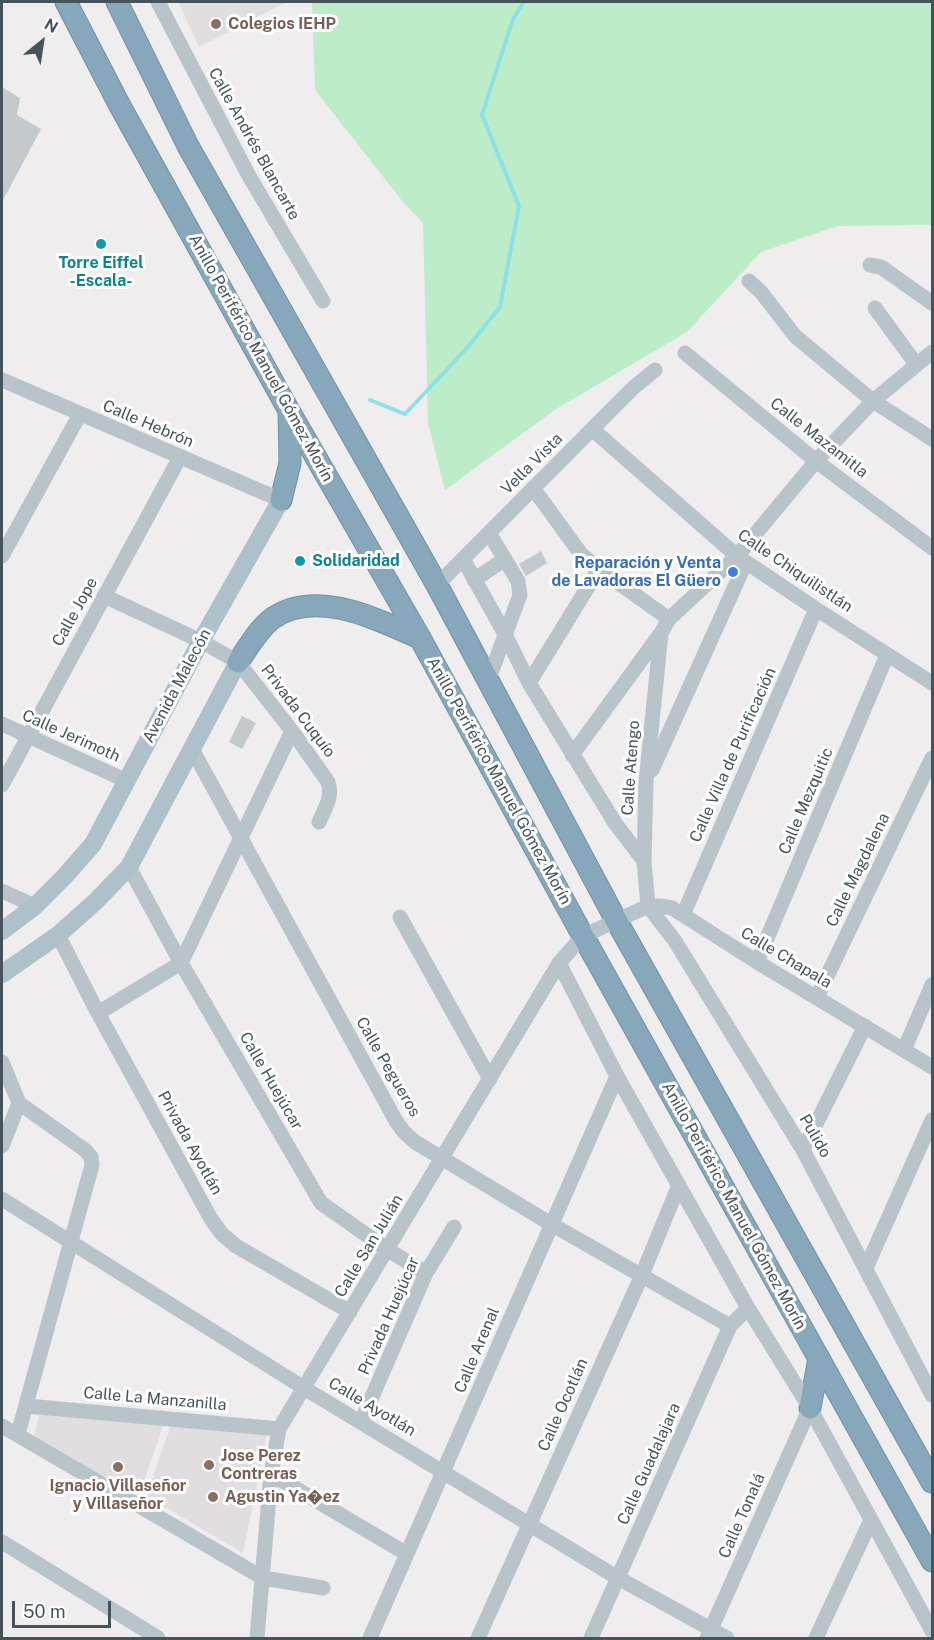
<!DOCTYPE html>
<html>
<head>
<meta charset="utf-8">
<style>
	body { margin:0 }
	#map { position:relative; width:934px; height:1640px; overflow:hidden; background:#f0edee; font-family:"Public Sans",sans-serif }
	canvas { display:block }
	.frame { position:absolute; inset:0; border:3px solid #47535a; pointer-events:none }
	.north { position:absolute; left:12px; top:12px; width:60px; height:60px; -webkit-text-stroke:4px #fff; paint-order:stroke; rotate:30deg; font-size:16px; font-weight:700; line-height:24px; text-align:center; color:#47535a }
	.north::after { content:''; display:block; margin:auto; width:21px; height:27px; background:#47535a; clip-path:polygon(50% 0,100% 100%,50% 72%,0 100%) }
	.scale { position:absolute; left:12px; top:1601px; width:99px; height:27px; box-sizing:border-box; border:3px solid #47535a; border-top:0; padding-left:8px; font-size:18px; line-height:21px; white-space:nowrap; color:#47535a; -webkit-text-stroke:4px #fff; paint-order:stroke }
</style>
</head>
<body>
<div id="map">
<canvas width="934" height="1640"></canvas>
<div class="frame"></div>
<div class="north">N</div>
<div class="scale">50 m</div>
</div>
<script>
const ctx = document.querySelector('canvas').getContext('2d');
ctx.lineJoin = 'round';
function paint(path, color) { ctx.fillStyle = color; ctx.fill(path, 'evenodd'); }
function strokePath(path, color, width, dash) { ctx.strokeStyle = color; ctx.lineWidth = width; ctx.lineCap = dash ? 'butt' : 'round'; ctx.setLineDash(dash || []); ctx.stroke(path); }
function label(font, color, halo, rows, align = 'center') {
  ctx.font = font + ' "Public Sans",sans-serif'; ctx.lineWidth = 6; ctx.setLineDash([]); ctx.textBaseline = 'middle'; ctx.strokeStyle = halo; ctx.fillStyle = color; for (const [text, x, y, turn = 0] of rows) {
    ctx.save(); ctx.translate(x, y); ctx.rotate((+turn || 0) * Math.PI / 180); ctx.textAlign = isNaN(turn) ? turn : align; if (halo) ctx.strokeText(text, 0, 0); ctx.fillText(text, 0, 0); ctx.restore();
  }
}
const education = new Path2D(`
	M178,2H287L199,47Z
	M40,1412L164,1423L139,1496L33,1439Z
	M171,1425L267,1434L243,1553L146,1496Z`);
const green = new Path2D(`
	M312,2H932V225L838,226L761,252L687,332L556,409L445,490L428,423L423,223L403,202L315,90Z`);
const stream = new Path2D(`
	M370,400L405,414L466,349L500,307L519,206L482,115L513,19L524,2`);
const building = new Path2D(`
	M2,87L20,98L17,115L41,129L2,202Z
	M541,551L547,563L526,576L519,564Z
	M242,716L256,723L242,749L229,742Z`);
const minor = new Path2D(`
	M158,2L249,176L323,301
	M870,265L881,267L932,303
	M749,281L761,292L795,336L873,401L932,439
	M875,308L916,364
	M685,353L816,461L932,548
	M2,380L281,500
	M592,429L737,556L816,609L932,683
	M533,488L581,554L599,569L669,619
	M2,556L80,414
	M463,559L505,634L529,683L615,823L644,861
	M474,580L505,559
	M437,585L633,388L655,370
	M104,596L201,641L238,662L292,731L328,782C333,797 325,808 319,822
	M661,633L646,782L644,861L648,906L675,941L803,1150L932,1395
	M488,681L520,595L518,581L489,533
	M529,683L599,569
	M2,724L127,781
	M192,749L396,1121L404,1132L415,1142L551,1224L730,1326
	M572,755L661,633L669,619L737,556L816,461L873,401L932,352
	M652,770L746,562
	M2,785L180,457
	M129,867L181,963L321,1203L388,1250L426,1273
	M2,891L35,906
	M683,915L816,609
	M400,917L490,1079
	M58,935L98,1013L211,1219L222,1234L236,1246L350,1312
	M757,962L887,655
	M559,963L617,1076L748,1308L810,1408L932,1631
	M817,997L932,758
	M98,1013L181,963L292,731
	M904,1050L932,985
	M2,1062L19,1103L85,1150L91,1157L92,1165L18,1434
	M2,1146L19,1103
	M803,1150L865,1026
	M2,1199L304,1388L618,1578L727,1638
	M866,1268L932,1120
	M27,1406L279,1429
	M361,1422L426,1273L454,1227
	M2,1426L263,1578L323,1588
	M271,1474L407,1554
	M2,1542L158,1638
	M257,1638L271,1474L279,1429L559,963L583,936L648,906H660L672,908L757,962L932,1067
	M370,1638L617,1076
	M478,1638L642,1275L679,1185
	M591,1638L730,1326L748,1308
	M707,1638L810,1408
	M816,1638L871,1520`);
const major = new Path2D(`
	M2,931L35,906L65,876L93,844L201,641L281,500
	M2,974L58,935L95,902L129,867L238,662`);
const highway = new Path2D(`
	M66,2L120,106L288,409L420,638L583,936L932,1561
	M117,2L188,146L437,585L616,920L932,1482
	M281,500L290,463L289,412
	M238,662C248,648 258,629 273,618C317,588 378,620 420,638
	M810,1408L819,1358`);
const markers = [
	[216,24,6,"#8d6e63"],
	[101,244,6,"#0f9aa8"],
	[300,561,6,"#0f9aa8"],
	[733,572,6,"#3f7fe0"],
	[209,1465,6,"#8d6e63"],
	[118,1467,6,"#8d6e63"],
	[213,1497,6,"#8d6e63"]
];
const educationNames = [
	["Colegios IEHP",228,24],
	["Jose Perez",221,1456],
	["Contreras",221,1474],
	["Ignacio Villaseñor",118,1486,"center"],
	["y Villaseñor",118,1504,"center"],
	["Agustin Ya�ez",225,1497]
];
const streetNames = [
	["Calle Andrés Blancarte",254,144,61],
	["Anillo Periférico Manuel Gómez Morín",261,358,61],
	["Calle Hebrón",148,424,23],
	["Calle Mazamitla",819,438,38],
	["Vella Vista",532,464,-45],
	["Calle Chiquilistlán",795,571,34],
	["Calle Jope",75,612,-61],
	["Avenida Malecón",177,686,-62],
	["Privada Cuquío",298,711,53],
	["Calle Jerimoth",71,736,24],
	["Calle Villa de Purificación",733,755,-66],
	["Calle Atengo",631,768,-86],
	["Anillo Periférico Manuel Gómez Morín",499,781,61],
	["Calle Mezquitic",806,801,-67],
	["Calle Magdalena",858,870,-64],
	["Calle Chapala",786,958,31],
	["Calle Pegueros",388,1067,60],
	["Calle Huejúcar",271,1081,60],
	["Pulido",815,1136,60],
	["Privada Ayotlán",190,1143,61],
	["Anillo Periférico Manuel Gómez Morín",734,1206,61],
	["Calle San Julián",369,1246,-59],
	["Privada Huejúcar",389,1316,-66],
	["Calle Arenal",477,1350,-67],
	["Calle La Manzanilla",155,1399,5],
	["Calle Ocotlán",563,1405,-66],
	["Calle Ayotlán",372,1407,31],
	["Calle Guadalajara",649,1464,-66],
	["Calle Tonalá",742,1516,-66]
];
const cultureNames = [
	["Torre Eiffel",101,263],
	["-Escala-",101,281],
	["Solidaridad",312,561,"left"]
];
const shopNames = [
	["Reparación y Venta",721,563],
	["de Lavadoras El Güero",721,581]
];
paint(education, '#e1dedf');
paint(green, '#bdecc9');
strokePath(stream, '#8ce1e8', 4);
paint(building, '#c4c9cd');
strokePath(highway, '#7292a6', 23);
strokePath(minor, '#b9c4ca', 15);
strokePath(major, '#aec1cb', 18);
strokePath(highway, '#87a7ba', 21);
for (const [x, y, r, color] of markers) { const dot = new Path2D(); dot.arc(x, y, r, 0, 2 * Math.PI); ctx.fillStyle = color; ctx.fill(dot); strokePath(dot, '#fff', 2); }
label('bold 16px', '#785e54', '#fff', educationNames, 'left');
label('16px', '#47535a', '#fff', streetNames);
label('bold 16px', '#0d838f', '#fff', cultureNames);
label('bold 16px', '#366cbe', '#fff', shopNames, 'right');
</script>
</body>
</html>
